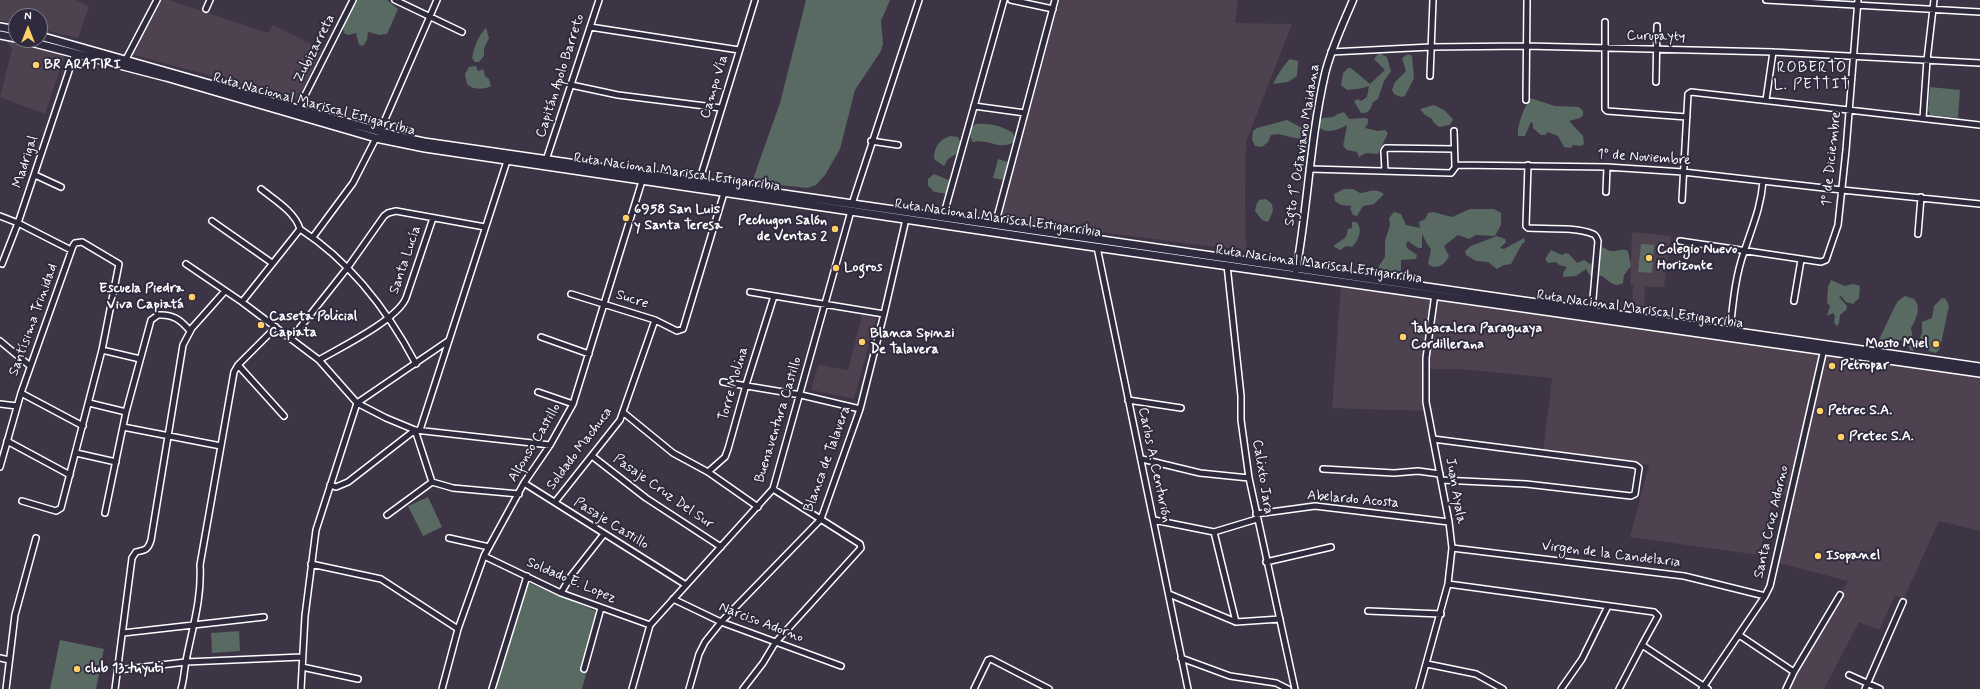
<!DOCTYPE html>
<html>
<head>
<meta charset="utf-8">
<style>
	body { margin:0 }
	#map { position:relative; width:1980px; height:689px; overflow:hidden; background:#3d3446; font-family:Mynerve,sans-serif }
	canvas { display:block }
	.north { position:absolute; left:8px; top:8px; width:40px; height:40px; box-sizing:border-box; background:#2f2a3d; border:1px solid #827f8b; border-radius:50%; rotate:0deg; font-size:11px; font-weight:700; line-height:16px; text-align:center; color:#fff }
	.north::after { content:''; display:block; margin:auto; width:14px; height:18px; background:#ffd166; clip-path:polygon(50% 0,100% 100%,50% 72%,0 100%) }
</style>
</head>
<body>
<div id="map">
<canvas width="1980" height="689"></canvas>
<div class="north">N</div>
</div>
<script>
const ctx = document.querySelector('canvas').getContext('2d');
ctx.lineJoin = 'round';
function paint(path, color) { ctx.fillStyle = color; ctx.fill(path, 'evenodd'); }
function strokePath(path, color, width, dash) { ctx.strokeStyle = color; ctx.lineWidth = width; ctx.lineCap = dash ? 'butt' : 'round'; ctx.setLineDash(dash || []); ctx.stroke(path); }
function label(font, color, halo, rows, align = 'center') {
  ctx.font = font + ' Mynerve,sans-serif'; ctx.lineWidth = 4; ctx.setLineDash([]); ctx.textBaseline = 'middle'; ctx.strokeStyle = halo; ctx.fillStyle = color; for (const [text, x, y, turn = 0] of rows) {
    ctx.save(); ctx.translate(x, y); ctx.rotate((+turn || 0) * Math.PI / 180); ctx.textAlign = isNaN(turn) ? turn : align; if (halo) ctx.strokeText(text, 0, 0); ctx.fillText(text, 0, 0); ctx.restore();
  }
}
const built = new Path2D(`
	M0,0H76L89,7L78,38L40,29V16H16V24L0,20Z
	M157,0H169L268,33L273,25L322,49L298,99L130,54Z
	M1060,0H1238L1235,23L1292,24L1246,142L1245,194L1246,251L999,219Z
	M5,39L65,54L45,114L0,97L12,49Z
	M1632,232L1671,236L1664,287H1645L1644,312L1632,310L1633,285H1630Z
	M1341,285L1980,375V531L1939,521L1904,598L1895,596L1879,630L1859,622L1824,689H1786L1848,581L1779,563L1793,497L1774,493L1759,555L1630,537L1649,465L1543,452L1552,378L1460,369H1424L1427,411L1332,408Z
	M862,315L876,318L854,399L811,390L818,365L848,370Z`);
const green = new Path2D(`
	M358,0H387L398,9L387,34L380,35L368,32L367,40L363,46L359,45L356,33L348,35L344,33C341,21 351,9 358,0Z
	M806,0H890L881,21L883,44L881,51L855,90L840,149L825,175L816,185L807,188L752,182L780,103Z
	M486,28L489,38L484,48V56L479,62H475L472,58C474,47 478,36 486,28Z
	M1379,53L1387,57L1391,71L1384,81L1378,99L1373,102C1371,108 1369,114 1361,113L1354,101L1358,99L1361,101L1367,97L1369,86C1362,89 1354,89 1347,90L1341,85L1343,73L1348,68H1351L1370,84L1385,70L1374,59Z
	M1408,54L1412,56L1414,78L1405,96L1401,97L1394,94L1392,90L1395,82L1406,71L1402,58Z
	M1290,59L1298,61L1297,76L1288,82L1273,84C1277,76 1284,64 1290,59Z
	M476,66L478,71L483,69L485,76L489,79L491,86C484,90 473,90 467,84L465,74L469,67Z
	M1930,87L1960,90L1958,118L1930,115L1928,109Z
	M1530,98L1555,106L1579,107L1583,111V115L1580,118L1569,121L1583,136L1584,144L1581,146L1573,145L1571,148L1564,147L1558,136L1548,132L1545,135H1541L1533,128V124L1531,122L1525,136H1518C1517,123 1525,107 1530,98Z
	M1434,105L1444,110L1453,119L1450,125L1439,127L1433,122L1432,119L1425,115L1420,109Z
	M1344,112L1349,119L1365,118L1368,119V123L1365,128L1378,131L1385,130L1388,133L1378,154L1366,153L1359,157L1357,152L1347,150L1343,146L1347,125C1338,130 1325,135 1318,126V122L1323,118L1333,117L1338,114Z
	M1287,120L1302,128L1306,134L1300,139L1278,134L1271,135L1268,142L1262,147L1255,146L1252,139L1253,131L1257,128Z
	M976,124C989,123 1002,126 1013,133L1015,141C1002,152 988,138 972,142L969,129Z
	M950,136L958,137L961,144V151L948,159L944,166L934,159C934,147 939,140 950,136Z
	M998,159L1008,162L1003,180L993,178Z
	M934,174L949,180L950,187L946,194L931,191L933,190L928,186V179Z
	M1344,189H1353L1360,193C1368,193 1374,187 1384,194L1374,204L1363,206L1357,216L1353,215L1350,208L1352,206L1341,205L1335,201L1334,194Z
	M1266,199L1272,204L1273,211L1268,222L1262,220L1255,211L1257,203L1259,200Z
	M1470,209H1494L1501,213V225L1495,236L1476,235L1469,239L1458,235L1444,246L1449,256C1446,264 1436,271 1428,264L1431,249L1427,244L1422,234V248H1418L1408,241L1406,244L1407,248L1417,255L1416,259L1401,260V272C1396,278 1384,279 1378,274L1379,266L1385,257V241L1390,225L1389,218L1394,212L1401,214L1406,225L1420,228L1419,222L1425,219L1428,213L1433,212L1452,217Z
	M1352,222H1356C1364,229 1358,241 1352,247L1346,246L1340,250L1333,246L1346,237L1348,229L1351,228L1352,229Z
	M1497,236L1505,239L1506,242L1500,248L1504,249L1524,238L1525,242L1522,244L1511,264L1504,265L1497,269L1488,262L1476,261L1466,255L1465,251L1471,246Z
	M1641,244L1654,245L1652,273L1638,272Z
	M1600,247C1605,247 1607,251 1612,251C1618,251 1622,248 1628,251L1631,266L1624,275L1623,283C1615,288 1609,281 1602,276H1590L1586,269L1576,276L1563,277V273L1567,267L1559,265L1556,262L1548,263L1545,259L1551,250L1562,255L1566,253L1569,254L1577,263L1584,260L1590,264L1594,261Z
	M1831,280L1845,286L1853,284L1860,286L1859,298L1853,304L1846,302L1841,296L1839,297L1847,306L1846,310L1840,315L1839,323L1837,326L1834,323L1835,316L1833,313L1827,316L1830,306L1827,303L1828,287Z
	M1905,296L1914,299C1922,308 1916,319 1911,328L1914,344H1916L1913,351L1910,350L1907,343L1900,340C1892,344 1886,354 1876,346L1894,308L1898,301Z
	M1942,298L1946,299L1949,306L1940,348L1938,351L1935,353L1927,350L1920,337L1922,333V322L1932,318L1934,306Z
	M428,497L442,527L423,536L408,506Z
	M529,583L603,614L582,689H495L520,602Z
	M239,631L240,651L212,653L211,633Z
	M60,640L104,649L96,689H50Z`);
const minor = new Path2D(`
	M395,0L462,32
	M1011,0L1053,9
	M1766,0L1980,12
	M206,9L210,0
	M1605,22V109L1607,111L1687,117
	M590,27L739,50
	M1331,52L1431,47L1526,46L1773,52L1980,63
	M124,63L157,0
	M1430,76L1433,0
	M1656,82L1657,26
	M571,85L618,95L721,108
	M1526,100L1527,0
	M1766,100L1773,52
	M974,106L1025,113
	M298,109L353,0
	M1923,118L1927,60L1934,0
	M380,131L437,0
	M1454,131L1455,166
	M871,141L898,145
	M546,160L599,0
	M1528,165L1526,226L1528,228C1547,229 1576,227 1593,234C1596,235 1597,238 1598,241L1592,310
	M1310,169L1451,173L1457,165L1607,167L1683,172L1842,190L1980,204
	M1385,171L1384,151L1386,148L1454,149
	M35,175L61,187
	M699,182L755,0
	M261,189C275,200 295,212 300,229
	M1606,192L1607,167
	M1682,200L1688,94L1691,92L1980,125
	M852,204L919,0
	M0,216L18,223L2,264
	M943,217L1004,0
	M212,221L272,263
	M995,225L1055,0
	M300,229C351,262 388,311 416,364
	M1918,234L1921,197
	M313,237L353,183L376,138
	M1680,241L1821,262L1826,260L1838,225L1846,150L1858,0
	M1097,247L1188,689
	M71,250L18,223L75,53
	M186,264L242,302L319,360L357,403L386,418L415,430L550,445
	M1227,265L1241,396V420L1249,478L1295,689
	M750,292L884,314
	M571,294L655,320L677,331L683,329L724,193
	M1794,301L1801,260
	M242,302L300,229
	M1730,330C1733,304 1735,277 1744,252C1752,227 1761,208 1763,181
	M541,337L589,354
	M291,339L348,267L384,216L388,213L396,211L485,227
	M0,341L30,366
	M102,350L140,359
	M319,360C341,347 397,320 406,298L433,218
	M238,365L284,416
	M723,382L801,395L860,409
	M538,392L573,404
	M21,393L83,426
	M1128,400L1181,408
	M89,403L126,412
	M0,404L17,406
	M624,413L673,453L708,472L758,507
	M123,427L221,446
	M415,430L432,482L453,488L519,494
	M420,430L507,161
	M1433,439L1635,465L1639,468L1635,494L1631,496L1526,484L1441,480
	M7,441L70,475
	M76,453L116,462
	M592,456L646,498L721,547
	M1142,459L1200,473L1249,478
	M0,467L21,393L73,246L75,243L82,242L119,264L102,350L61,508L56,511L22,501
	M1323,469L1394,473L1418,471L1440,474
	M708,472L725,457L728,449L746,385L774,296
	M524,483L686,585
	M330,485L336,487L348,482L415,430
	M555,502L620,420L655,320
	M105,513L126,412L151,320L158,315C173,314 181,320 190,331
	M1256,514L1315,506L1449,522
	M387,515L432,482
	M1154,520L1214,532L1257,519
	M1214,532L1236,622
	M449,538L489,547
	M1452,548L1684,576L1765,596
	M484,556L561,593L650,625
	M1266,562L1331,547
	M311,564L381,579L458,629
	M1448,584L1654,612L1658,616L1642,645L1708,689
	M561,593L571,576L604,534
	M1169,594L1236,622L1280,619
	M673,599L721,622L841,666
	M1368,611L1441,614
	M123,633L264,617
	M1739,635L1794,672
	M0,658L9,660
	M1181,658L1230,676L1276,683L1288,689
	M1427,664L1476,674L1503,689
	M302,667L358,679
	M584,669L601,608
	M118,670L186,662L302,657
	M1849,675L1880,689
	M6,689L15,615L36,538
	M115,689L132,558L136,552C145,550 148,550 151,540L183,345L192,328L225,291
	M181,689C184,680 184,671 186,661C192,629 202,599 200,565L234,372L238,365L276,327
	M301,689L305,616L316,530L357,403L448,341
	M442,689L458,629L484,556L524,483L550,445L573,404L642,181
	M492,689L527,576
	M632,689L650,625L773,489L851,211
	M689,689L699,654L705,642L721,622L821,519L860,409L884,314L906,219
	M743,689L763,663L775,643L861,548L860,544L773,489
	M974,689L988,660L991,659L1049,689
	M1419,689L1448,584L1452,548L1449,522L1426,402V358L1435,294
	M1561,689L1582,659L1608,606
	M1619,689L1642,645
	M1702,689L1765,596L1770,586L1824,349
	M1786,689L1794,672L1840,595
	M1865,689L1903,602`);
const major = new Path2D(`
	M1296,271C1308,206 1310,139 1325,74C1331,49 1343,24 1353,0`);
const highway = new Path2D(`
	M0,27L16,30
	M0,35L16,38
	M40,36L298,109L400,137L424,142L1980,367
	M23,40L166,77L376,138L425,148L1060,242L1980,373`);
const markers = [
	[36,65,4,"#ffd166"],
	[626,218,4,"#ffd166"],
	[835,229,4,"#ffd166"],
	[1649,258,4,"#ffd166"],
	[836,268,4,"#ffd166"],
	[192,297,4,"#ffd166"],
	[261,325,4,"#ffd166"],
	[1403,337,4,"#ffd166"],
	[862,342,4,"#ffd166"],
	[1936,344,4,"#ffd166"],
	[1832,366,4,"#ffd166"],
	[1820,411,4,"#ffd166"],
	[1841,437,4,"#ffd166"],
	[1818,556,4,"#ffd166"],
	[77,669,4,"#ffd166"]
];
const streetNames = [
	["Curupayty",1656,37,1],
	["Zubizarreta",315,49,-63],
	["Capitán Apolo Barreto",561,76,-72],
	["Campo Vía",715,87,-73],
	["Ruta Nacional Mariscal Estigarribia",314,105,15],
	["Sgto 1° Octaviano Maidana",1303,145,-81],
	["1º de Noviembre",1644,158,4],
	["1º de Diciembre",1832,159,-84],
	["Madrigal",26,162,-72],
	["Ruta Nacional Mariscal Estigarribia",677,173,8],
	["Ruta Nacional Mariscal Estigarribia",998,219,8],
	["Santa Lucía",406,260,-71],
	["Ruta Nacional Mariscal Estigarribia",1319,265,8],
	["Sucre",632,300,18],
	["Ruta Nacional Mariscal Estigarribia",1640,310,8],
	["Santísima Trinidad",34,320,-70],
	["Torre Molina",734,384,-74],
	["Buenaventura Castillo",779,420,-73],
	["Alfonso Castillo",535,443,-59],
	["Soldado Machuca",580,449,-53],
	["Blanca de Talavera",828,459,-70],
	["Carlos A. Centurión",1154,465,78],
	["Calixto Jara",1262,477,81],
	["Juan Ayala",1455,491,80],
	["Pasaje Cruz Del Sur",663,492,35],
	["Abelardo Acosta",1353,500,5],
	["Santa Cruz Adorno",1772,522,-77],
	["Pasaje Castillo",611,524,32],
	["Virgen de la Candelaria",1611,555,7],
	["Soldado E. Lopez",571,581,23],
	["Narciso Adorno",761,623,21]
];
const poiNames = [
	["BR ARATIRI",44,65],
	["6958 San Luis",634,210],
	["y Santa Teresa",634,226],
	["Pechugon Salón",827,221,"right"],
	["de Ventas 2",827,237,"right"],
	["Colegio Nuevo",1657,250],
	["Horizonte",1657,266],
	["Logros",844,268],
	["Escuela Piedra",184,289,"right"],
	["Viva Capiatá",184,305,"right"],
	["Caseta Policial",269,317],
	["Capiata",269,333],
	["Tabacalera Paraguaya",1411,329],
	["Cordillerana",1411,345],
	["Blanca Spinzi",870,334],
	["De Talavera",870,350],
	["Mosto Miel",1928,344,"right"],
	["Petropar",1840,366],
	["Petrec S.A.",1828,411],
	["Pretec S.A.",1849,437],
	["Isopanel",1826,556],
	["club 13 tuyuti",85,669]
];
const neighbourhoodNames = [
	["ROBERTO",1812,69],
	["L. PETTIT",1812,86]
];
paint(built, '#4e4150');
paint(green, '#586a62');
strokePath(minor, '#fff', 8);
strokePath(major, '#fff', 9);
strokePath(highway, '#fff', 10);
strokePath(minor, '#2f2a3d', 5);
strokePath(major, '#2f2a3d', 6);
strokePath(highway, '#2f2a3d', 7);
for (const [x, y, r, color] of markers) { const dot = new Path2D(); dot.arc(x, y, r, 0, 2 * Math.PI); ctx.fillStyle = color; ctx.fill(dot); strokePath(dot, '#2f2a3d', 1.5); }
label('14px', '#fff', '#2f2a3d', streetNames);
label('bold 14px', '#fff', '#2f2a3d', poiNames, 'left');
ctx.letterSpacing = '1px';
label('15px', '#fff', '#2f2a3d', neighbourhoodNames);
ctx.letterSpacing = '0px';
</script>
</body>
</html>
